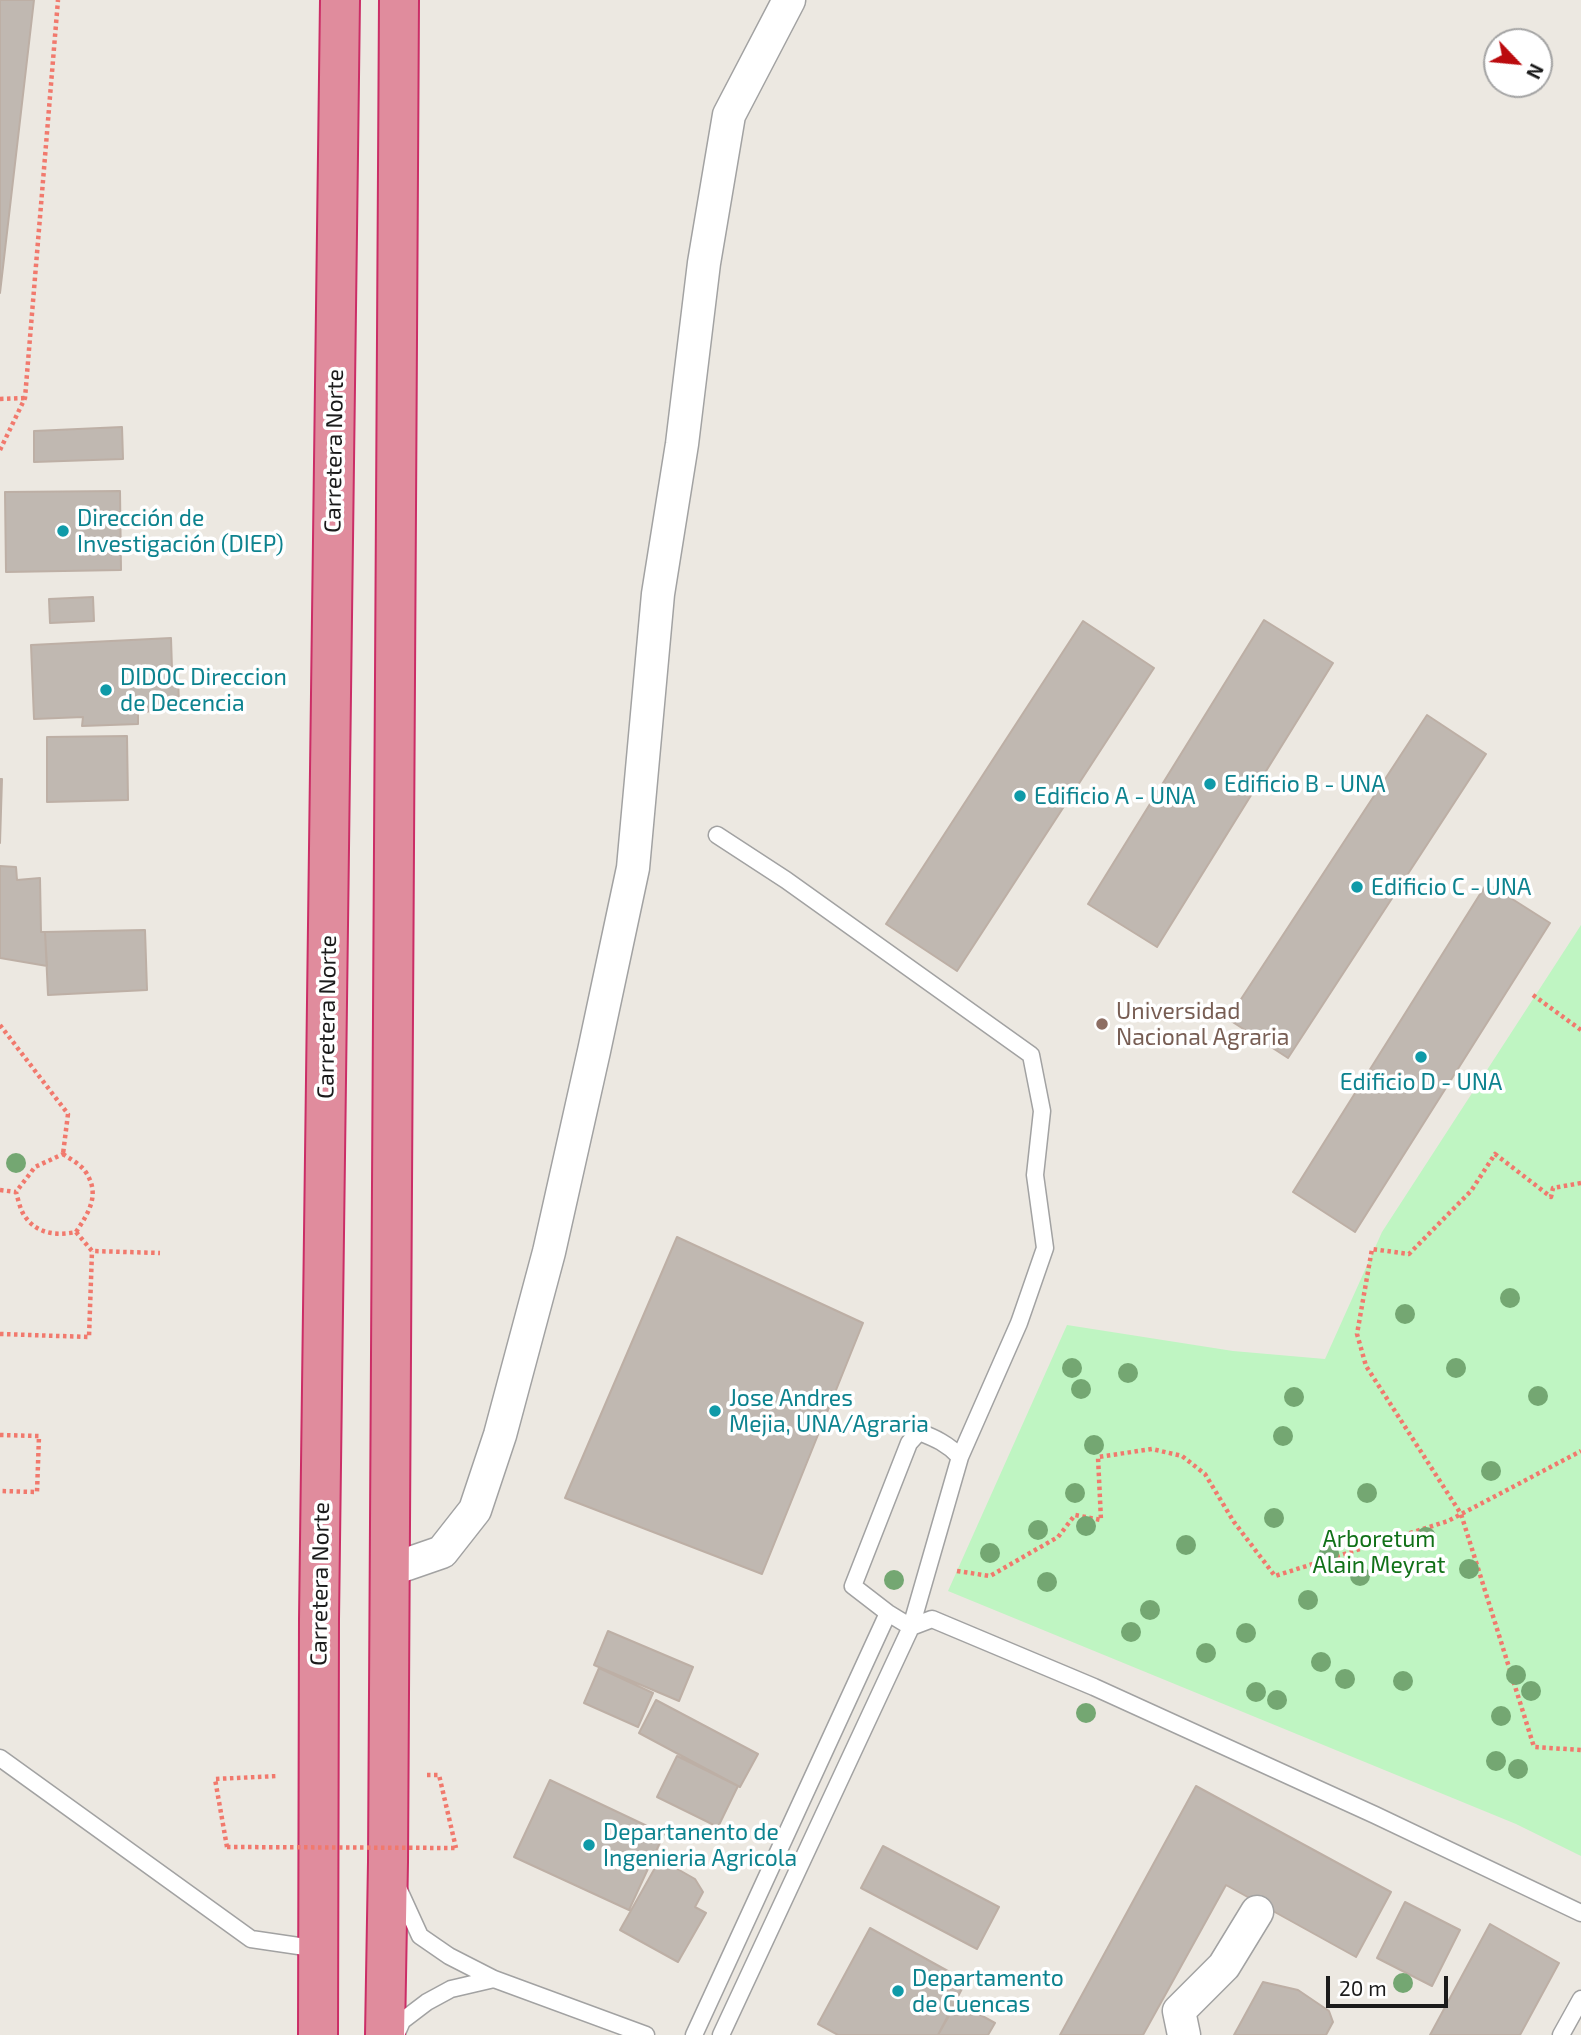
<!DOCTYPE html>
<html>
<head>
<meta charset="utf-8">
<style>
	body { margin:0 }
	#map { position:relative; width:1581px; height:2035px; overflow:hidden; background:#ece8e1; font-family:"Exo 2",sans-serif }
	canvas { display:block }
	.north { position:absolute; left:1483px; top:28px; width:70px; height:70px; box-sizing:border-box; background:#fff; border:2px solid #a4a4a4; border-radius:50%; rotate:116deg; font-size:19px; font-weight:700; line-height:28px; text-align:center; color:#1b1b1b }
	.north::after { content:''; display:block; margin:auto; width:24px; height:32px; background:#bb0b0e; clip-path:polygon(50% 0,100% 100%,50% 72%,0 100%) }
	.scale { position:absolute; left:1326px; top:1976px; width:122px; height:32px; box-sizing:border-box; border:4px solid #1b1b1b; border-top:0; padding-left:9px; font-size:21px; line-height:24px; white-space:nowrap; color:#1b1b1b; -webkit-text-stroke:5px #fff; paint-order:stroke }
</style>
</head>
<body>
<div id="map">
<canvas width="1581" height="2035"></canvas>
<div class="north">N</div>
<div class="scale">20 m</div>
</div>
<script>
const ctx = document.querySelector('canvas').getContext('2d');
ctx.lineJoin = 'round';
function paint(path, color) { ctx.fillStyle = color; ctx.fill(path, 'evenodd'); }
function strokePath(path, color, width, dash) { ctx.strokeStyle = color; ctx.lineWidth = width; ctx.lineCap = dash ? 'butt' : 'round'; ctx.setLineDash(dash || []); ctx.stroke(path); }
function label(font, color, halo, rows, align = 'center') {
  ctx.font = font + ' "Exo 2",sans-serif'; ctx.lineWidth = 7; ctx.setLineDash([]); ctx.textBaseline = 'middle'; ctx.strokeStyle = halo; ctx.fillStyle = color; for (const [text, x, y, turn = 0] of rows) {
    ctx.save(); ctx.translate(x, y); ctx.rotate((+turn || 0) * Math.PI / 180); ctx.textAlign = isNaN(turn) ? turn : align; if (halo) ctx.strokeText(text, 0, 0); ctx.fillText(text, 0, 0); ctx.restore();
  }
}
const park = new Path2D(`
	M1581,925V1856L1516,1824L948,1591L1067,1325L1233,1351L1325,1359L1382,1232Z`);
const building = new Path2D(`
	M0,0H34L0,293Z
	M122,427L123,459L34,462V431Z
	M120,491L121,570L6,572L5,492Z
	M93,597L94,621L50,623L49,599Z
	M1264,620L1333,663L1157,947L1088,904Z
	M1083,621L1154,668L957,971L886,924Z
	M171,638L172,669H178L179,710L138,712V724L82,726L83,717L34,719L31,645Z
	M1427,715L1486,754L1288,1058L1228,1019Z
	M127,736L128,800L47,802V737Z
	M0,779H2L0,843Z
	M0,866L16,867L17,880L40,878L41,932H45L47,966L0,958Z
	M1487,883L1550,923L1355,1232L1293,1192Z
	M145,930L147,990L48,995L45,932Z
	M677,1237L863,1323L762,1574L565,1498Z
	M608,1631L693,1667L679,1701L594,1665Z
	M599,1668L653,1693L638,1727L584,1703Z
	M656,1700L758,1754L740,1787L639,1733Z
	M677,1756L738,1786L718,1827L657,1797Z
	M550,1780L664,1834L629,1910L514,1857Z
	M1196,1786L1391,1892L1356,1957L1226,1885L1143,2035H1060Z
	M883,1846L999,1907L977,1949L861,1888Z
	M660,1859L695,1879L703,1892L695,1907L706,1913L678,1962L620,1930Z
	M1405,1902L1460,1930L1432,1986L1377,1958Z
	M1490,1924L1559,1963L1520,2035H1430Z
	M870,1928L966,1981L938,2035H838L818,2024Z
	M1263,1982L1298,1990L1329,2011L1333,2022L1326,2035H1234Z
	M957,2002L995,2023L988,2035H938Z`);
const path = new Path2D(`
	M0,399L25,398
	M0,450L25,398L58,0
	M1533,995L1581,1030
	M0,1025L68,1114L63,1154
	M63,1154C70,1159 80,1164 85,1171C101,1194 89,1212 76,1232C56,1236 36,1234 24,1215C20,1209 18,1199 16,1192L35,1167Z
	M1581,1183L1553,1188L1551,1197L1495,1154L1471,1191L1409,1254L1372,1249L1357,1334L1366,1366L1461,1514L1534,1747L1581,1750
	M0,1190L16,1192
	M76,1232L92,1251L160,1253
	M0,1334L89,1337L92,1251
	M0,1435L39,1436L37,1492L0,1491
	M957,1571L990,1576L1058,1537L1075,1515L1101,1520L1098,1457L1152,1449L1182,1456L1205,1474L1234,1522L1275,1576L1448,1521L1581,1451
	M427,1775H439L456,1848
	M227,1847L215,1779L278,1776`);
const lane = new Path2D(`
	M717,835L786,880L1031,1055L1042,1111L1035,1175L1045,1248L1019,1323L960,1457
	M911,1627L932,1619L1094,1687L1375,1815L1581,1913
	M0,1758L251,1939L319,1949
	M399,1890L420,1936L449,1956L494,1979L646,2035
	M396,2035L402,2021L427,2002L451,1989L494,1979
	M694,2035L888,1613
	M721,2035L911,1627L960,1457C948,1444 935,1438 919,1432L909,1443L853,1586L888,1613L911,1627
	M1561,2035L1581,1999`);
const street = new Path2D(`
	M390,1570L442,1552L475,1510L500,1435L549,1252L594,1051L633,868L658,594L682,444L704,263L729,115L789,0
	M1184,2035L1179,2011L1224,1966L1257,1912`);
const highway = new Path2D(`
	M318,2035L319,1618L340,0
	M385,2035L388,1862L399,0`);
const pathBridge = new Path2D(`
	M227,1847L456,1848`);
const trees = [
	[16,1163],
	[1510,1298],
	[1405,1314],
	[1072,1368],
	[1456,1368],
	[1128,1373],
	[1081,1389],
	[1538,1396],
	[1294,1397],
	[1283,1436],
	[1094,1445],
	[1491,1471],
	[1075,1493],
	[1367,1493],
	[1274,1518],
	[1086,1526],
	[1038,1530],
	[1426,1537],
	[1186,1545],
	[990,1553],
	[1329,1553],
	[1469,1569],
	[1360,1576],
	[894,1580],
	[1047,1582],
	[1308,1600],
	[1150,1610],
	[1131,1632],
	[1246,1633],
	[1206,1653],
	[1321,1662],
	[1516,1675],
	[1345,1679],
	[1403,1681],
	[1531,1691],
	[1256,1692],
	[1277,1700],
	[1086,1713],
	[1501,1716],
	[1496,1761],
	[1518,1769],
	[1403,1983]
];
const markers = [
	[63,531,7,"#0f9aa8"],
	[106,690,7,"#0f9aa8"],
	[1210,784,7,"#0f9aa8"],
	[1020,796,7,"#0f9aa8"],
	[1357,887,7,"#0f9aa8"],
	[1102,1024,7,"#8d6e63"],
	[1421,1057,7,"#0f9aa8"],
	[715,1411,7,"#0f9aa8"],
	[589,1845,7,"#0f9aa8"],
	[898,1991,7,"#0f9aa8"]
];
const streetNames = [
	["Carretera Norte",334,451,-89],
	["Carretera Norte",327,1017,-89],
	["Carretera Norte",320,1584,-89]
];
const cultureNames = [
	["Dirección de",77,518],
	["Investigación (DIEP)",77,544],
	["DIDOC Direccion",120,677],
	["de Decencia",120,703],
	["Edificio B - UNA",1224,784],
	["Edificio A - UNA",1034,796],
	["Edificio C - UNA",1371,887],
	["Edificio D - UNA",1421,1082,"center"],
	["Jose Andres",729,1398],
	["Mejia, UNA/Agraria",729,1424],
	["Departanento de",603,1832],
	["Ingenieria Agricola",603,1858],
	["Departamento",912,1978],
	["de Cuencas",912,2004]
];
const educationNames = [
	["Universidad",1116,1011],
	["Nacional Agraria",1116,1037]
];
const parkNames = [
	["Arboretum",1379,1539],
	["Alain Meyrat",1379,1565]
];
paint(park, '#bff5c2');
paint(building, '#c0b8b1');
strokePath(building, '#bdafa5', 2);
strokePath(lane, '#a2a2a2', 19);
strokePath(street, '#a2a2a2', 35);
strokePath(highway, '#cb2d66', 42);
strokePath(path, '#f1796d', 4.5, [3.5, 3.5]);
strokePath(lane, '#fff', 16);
strokePath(street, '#fff', 32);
strokePath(highway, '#e08c9d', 38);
strokePath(pathBridge, '#f1796d', 4.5, [3.5, 3.5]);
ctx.fillStyle = '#74a772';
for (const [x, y] of trees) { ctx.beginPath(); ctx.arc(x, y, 10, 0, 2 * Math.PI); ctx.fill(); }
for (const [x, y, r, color] of markers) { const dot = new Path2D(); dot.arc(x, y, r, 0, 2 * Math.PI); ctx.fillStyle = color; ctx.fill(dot); strokePath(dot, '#fff', 2.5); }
label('23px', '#1b1b1b', '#fff', streetNames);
label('23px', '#0d838f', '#fff', cultureNames, 'left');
label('23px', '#785e54', '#fff', educationNames, 'left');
label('23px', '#117118', '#fff', parkNames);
</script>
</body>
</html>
